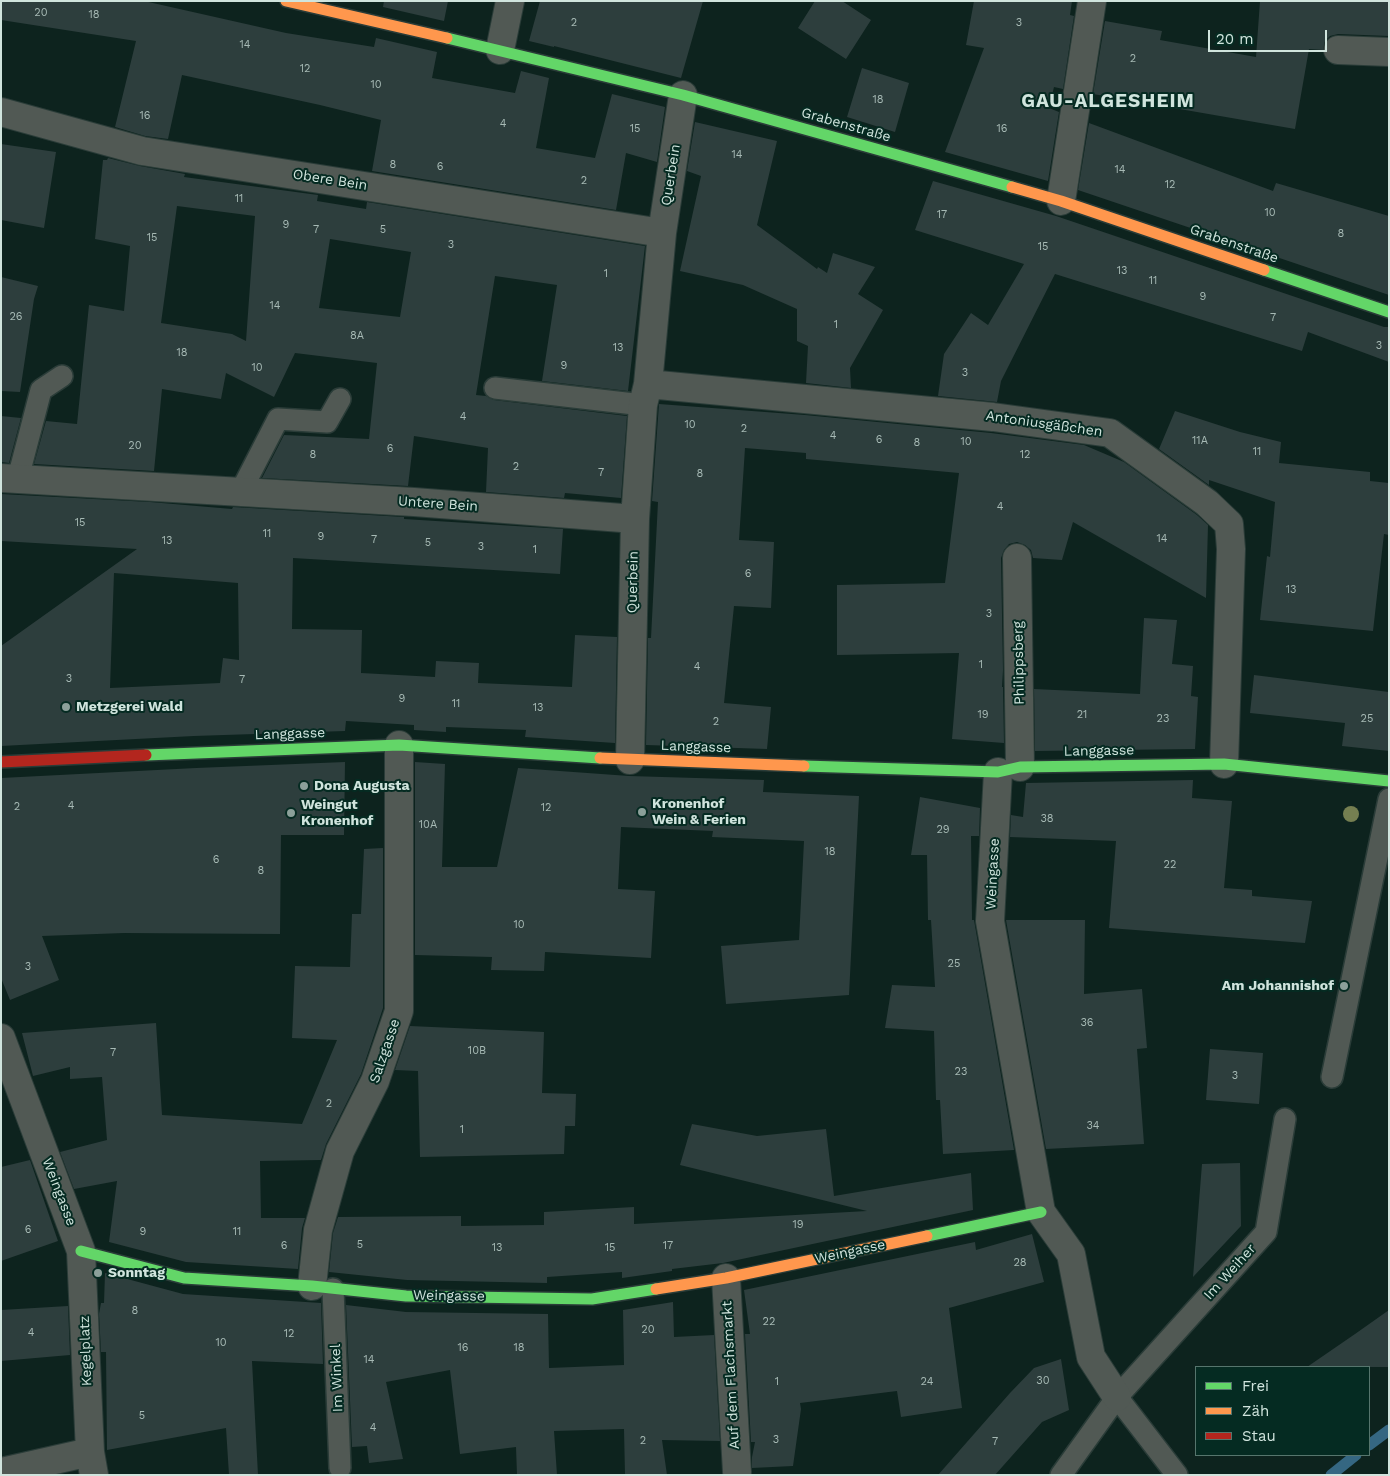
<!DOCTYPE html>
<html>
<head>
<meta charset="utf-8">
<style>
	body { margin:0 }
	#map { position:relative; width:1390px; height:1476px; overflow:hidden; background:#0d231e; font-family:"Work Sans",sans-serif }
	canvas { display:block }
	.frame { position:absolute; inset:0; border:2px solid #d0e4dd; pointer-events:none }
	.legend { position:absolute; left:1195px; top:1366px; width:175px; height:90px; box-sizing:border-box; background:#052b22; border:1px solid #56756d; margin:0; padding:6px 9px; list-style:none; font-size:15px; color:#d0e4dd }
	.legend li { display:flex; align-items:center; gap:10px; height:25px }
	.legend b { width:25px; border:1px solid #56756d }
	.scale { position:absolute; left:1208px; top:30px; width:119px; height:22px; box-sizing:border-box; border:2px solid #d0e4dd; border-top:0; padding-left:6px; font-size:15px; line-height:18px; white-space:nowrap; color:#d0e4dd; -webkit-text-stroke:4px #052b22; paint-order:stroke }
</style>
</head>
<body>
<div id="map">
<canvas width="1390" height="1476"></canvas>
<div class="frame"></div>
<ul class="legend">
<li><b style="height:6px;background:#63d668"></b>Frei</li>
<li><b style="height:6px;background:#ff974d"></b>Zäh</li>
<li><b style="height:6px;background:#b3261e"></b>Stau</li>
</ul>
<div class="scale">20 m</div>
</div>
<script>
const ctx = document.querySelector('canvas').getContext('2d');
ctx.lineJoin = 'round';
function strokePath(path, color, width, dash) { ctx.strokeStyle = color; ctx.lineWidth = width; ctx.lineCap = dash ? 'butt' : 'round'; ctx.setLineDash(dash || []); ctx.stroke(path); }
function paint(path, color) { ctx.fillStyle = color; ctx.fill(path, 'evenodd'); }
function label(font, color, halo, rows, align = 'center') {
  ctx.font = font + ' "Work Sans",sans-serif'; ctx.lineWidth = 4; ctx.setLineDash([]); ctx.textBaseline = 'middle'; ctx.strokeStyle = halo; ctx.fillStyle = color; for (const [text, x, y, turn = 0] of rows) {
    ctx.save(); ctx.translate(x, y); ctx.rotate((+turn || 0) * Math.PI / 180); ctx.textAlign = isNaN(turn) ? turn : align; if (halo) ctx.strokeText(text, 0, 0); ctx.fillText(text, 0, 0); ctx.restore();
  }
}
const stream = new Path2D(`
	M1369,1445L1389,1430
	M1331,1475L1356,1455`);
const building = new Path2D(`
	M1,1H144L286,33L374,47L376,38L437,52L432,78L515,93L521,71L549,78L536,148L595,158L612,94L665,107L657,162L626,153L616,210L372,171L381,120L320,105L182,75L168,139L145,136L115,127L136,41L1,20Z
	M384,1H448L444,21L383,7Z
	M540,1H703L681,78L554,46V47L529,41Z
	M815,1H842L871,20L846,59L798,28Z
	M974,1H1072L1070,15L1074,16L1063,89L1054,87L1049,108L1059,112L1048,181L945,152L984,48L966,45Z
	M1260,1H1389V36L1338,34L1330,36L1325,41L1323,50L1309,49L1295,129L1093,94L1105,21L1162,31L1160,40L1256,57Z
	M862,68L909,83L895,132L847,117Z
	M695,122L777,141L757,225L817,269L818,267L827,273L833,253L875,267L858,294L883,310L850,368L851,388L806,383L808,346L797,341V309L743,285L680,271L701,176L687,171Z
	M1089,123L1273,191L1276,183L1389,216V295L1078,190Z
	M1,144L56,152L44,228L1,220Z
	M108,158L140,166L185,174L184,177L318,195L317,201L366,209L367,202L645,246L628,391L542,381L557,285L495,276L476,395L486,396L494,400L627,416L621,498L565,493L564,498L486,492L488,448L414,436L408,486L262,478L284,435L369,439L377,363L295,353L274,397L226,373L221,399L162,389L154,471L34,464L46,421L77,424L89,305L124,311L130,246L95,239L103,160H107ZM177,206L255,216L246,341L232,334L161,323ZM330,239L411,252L400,317L319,308Z
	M933,181L1056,216L1384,327H1389V362L1308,332L1302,351L1055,274L1001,381L997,402L938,396L944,354L971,313L988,325L1024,264L915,230Z
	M1,277L38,286L34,299L20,392L1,391Z
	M659,404L805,415L991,433L1084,445L1124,462L1197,515L1208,525L1206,598L1073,522L1062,560L1033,558L1031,550L1025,545L1017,542L1009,544L1004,550L1001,558L1003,670L1002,687H1003L1004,743L952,739L959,653L837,655V585L945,583L959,473L806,459V453L745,448L739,540L774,542L771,608L734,606L724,703L771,707L767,749L646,745L648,638H651L658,502L652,501Z
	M1175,411L1240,432L1281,442L1279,463L1370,472V481L1389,483V535L1384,534L1373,631L1260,620L1267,556L1270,557L1275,502L1209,480V485L1159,449Z
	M1,416L21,418L9,463L1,462Z
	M1,494L150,502L232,509L233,507L404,517V519L563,529L560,574L293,558L292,629L362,630L361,673L435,677L436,661L479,663L478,683L572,687L575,635L617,637L615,743L525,737L526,730L446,727V732L414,730V725L346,721L345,731L194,736L1,746V646L137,549L1,541ZM114,573L238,583L239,660L223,658L220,683L110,688Z
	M1144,618L1177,620L1172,664L1193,666L1191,696L1198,697L1195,749L1035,751L1034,689L1140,694Z
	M1254,675L1389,692V751L1342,746L1345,723L1250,713Z
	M345,762L344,835H281L280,934L124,933L42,936L59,980L10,1000L1,978V778L196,768Z
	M415,762L445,764L442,867H497L518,768L629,776L764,780L763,792L859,796L849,995L726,1004L721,946L799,940L804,841L712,837L713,831L621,827L618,889L655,891L651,958L545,952L544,971L491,970L492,957L415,955Z
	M1193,780L1192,798L1232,801L1224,888L1252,890V896L1312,901L1305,943L1109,928L1116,841L1010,837L1011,815L1023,817L1026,783Z
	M920,797L980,808L979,836H971L972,920H974L1014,1150L943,1154L940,1100H936L934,1031L885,1028L892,985L935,987L931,920H928L927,855H911Z
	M383,848V1008L361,1074L326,1144L321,1160L260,1161L261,1218H305L302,1228L298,1269L186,1262L109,1242L117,1181L74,1189L60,1152L107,1140L102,1077L70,1079V1067L33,1076L22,1033L156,1023L162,1115L302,1124L337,1040L292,1038L295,966L350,967L352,914H361L364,849Z
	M1006,920H1085L1084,994L1142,989L1147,1048L1137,1049L1144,1144L1046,1149Z
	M410,1026L544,1032L542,1093L576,1094L575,1126H565L564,1154L420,1157L418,1071L395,1070Z
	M1210,1049L1263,1053L1259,1104L1206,1100Z
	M692,1124L757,1136L826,1129L834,1196L971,1173L973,1210L723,1263L672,1269V1271L622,1278V1272L547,1277V1283L407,1280L329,1272L333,1233L338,1217L461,1216V1226L544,1225V1212L634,1207V1224L867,1211L680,1165Z
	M30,1160L58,1241L1,1261V1167Z
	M1240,1163L1241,1226L1193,1277L1202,1164Z
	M1032,1234L1044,1282L949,1308L962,1408L901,1417L897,1391L800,1403L801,1409L793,1466L752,1468V1457L755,1442H751L745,1334H750L744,1290L975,1242L976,1250Z
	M105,1273L183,1294L321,1303L323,1364L252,1361L258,1475H229L226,1428L107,1450L106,1352H101L99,1314L101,1303H104Z
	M673,1302L674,1337L714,1335L720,1441L662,1440L667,1475H625L624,1429L554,1431L557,1475H517L516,1447L460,1454L450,1370L386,1382L403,1459L369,1463L367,1446L352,1447L346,1305L406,1312L548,1314L549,1368L624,1365L623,1310Z
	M68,1306L70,1355L1,1361V1310Z
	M1389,1310V1367H1307L1355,1334Z
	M1061,1359L1069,1410L1042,1422L995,1475H938L1010,1393L1034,1368Z`);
const lane = new Path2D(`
	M495,388L643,405
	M18,478L41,390L62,376
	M241,491L278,419L327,422L340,399
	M1332,1077L1389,799
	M333,1289L340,1468
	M1117,1397L1177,1475
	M1061,1475L1117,1397L1266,1232L1285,1119`);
const street = new Path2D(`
	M500,50L510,1
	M1338,50L1389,52
	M1,112L142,151L662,233
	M1061,201L1092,1
	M648,384L993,417L1110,433L1207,503L1229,524L1231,549L1224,764
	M1,478L414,502L635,519
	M1017,558L1020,767
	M630,760L635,519L643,405L648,384L662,233L683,95
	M998,772L990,921L1041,1212L1071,1254L1091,1357L1117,1397
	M1,1038L81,1251L90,1452L94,1475
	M726,1278L737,1472
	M312,1286L318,1230L340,1151L375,1081L399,1011V745
	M1,1472L90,1452`);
const fast = new Path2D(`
	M447,38L683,95L1012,187
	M1264,270L1389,312
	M146,755L399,745L600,758
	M804,766L998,772L1020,767L1224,764L1389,781
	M927,1236L1041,1212
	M81,1251L184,1278L312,1286L406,1296L592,1299L656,1289`);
const slow = new Path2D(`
	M286,1L447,38
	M1012,187L1061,201L1264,270
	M600,758L804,766
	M656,1289L726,1278L927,1236`);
const jam = new Path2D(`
	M1,762L146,755`);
const trees = [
	[1351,814]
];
const markers = [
	[66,707,5,"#8ca09a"],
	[304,786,5,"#8ca09a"],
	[642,812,5,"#8ca09a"],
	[291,813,5,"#8ca09a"],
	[1344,986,5,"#8ca09a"],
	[98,1273,5,"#8ca09a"]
];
const numberNames = [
	["20",41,13],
	["18",94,15],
	["2",574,23],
	["3",1019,23],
	["14",245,45],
	["2",1133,59],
	["12",305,69],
	["10",376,85],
	["18",878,100],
	["16",145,116],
	["4",503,124],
	["15",635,129],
	["16",1002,129],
	["14",737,155],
	["8",393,165],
	["6",440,167],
	["14",1120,170],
	["2",584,181],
	["12",1170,185],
	["11",239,199],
	["10",1270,213],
	["17",942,215],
	["9",286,225],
	["7",316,230],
	["5",383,230],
	["8",1341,234],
	["15",152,238],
	["3",451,245],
	["15",1043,247],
	["13",1122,271],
	["1",606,274],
	["11",1153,281],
	["9",1203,297],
	["14",275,306],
	["26",16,317],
	["7",1273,318],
	["1",836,325],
	["8A",357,336],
	["3",1379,346],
	["13",618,348],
	["18",182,353],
	["9",564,366],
	["10",257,368],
	["3",965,373],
	["4",463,417],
	["10",690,425],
	["2",744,429],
	["4",833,436],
	["6",879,440],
	["11A",1200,441],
	["10",966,442],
	["8",917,443],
	["20",135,446],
	["6",390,449],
	["11",1257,452],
	["8",313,455],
	["12",1025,455],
	["2",516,467],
	["7",601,473],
	["8",700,474],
	["4",1000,507],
	["15",80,523],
	["11",267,534],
	["9",321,537],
	["14",1162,539],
	["7",374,540],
	["13",167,541],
	["5",428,543],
	["3",481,547],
	["1",535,550],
	["6",748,574],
	["13",1291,590],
	["3",989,614],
	["1",981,665],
	["4",697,667],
	["3",69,679],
	["7",242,680],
	["9",402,699],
	["11",456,704],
	["13",538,708],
	["19",983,715],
	["21",1082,715],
	["23",1163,719],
	["25",1367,719],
	["2",716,722],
	["4",71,806],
	["2",17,807],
	["12",546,808],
	["38",1047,819],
	["10A",428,825],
	["29",943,830],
	["18",830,852],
	["6",216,860],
	["22",1170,865],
	["8",261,871],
	["10",519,925],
	["25",954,964],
	["3",28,967],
	["36",1087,1023],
	["10B",477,1051],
	["7",113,1053],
	["23",961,1072],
	["3",1235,1076],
	["2",329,1104],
	["34",1093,1126],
	["1",462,1130],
	["19",798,1225],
	["6",28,1230],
	["9",143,1232],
	["11",237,1232],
	["5",360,1245],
	["6",284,1246],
	["17",668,1246],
	["13",497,1248],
	["15",610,1248],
	["28",1020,1263],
	["8",135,1311],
	["22",769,1322],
	["20",648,1330],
	["4",31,1333],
	["12",289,1334],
	["10",221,1343],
	["16",463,1348],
	["18",519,1348],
	["14",369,1360],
	["30",1043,1381],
	["1",777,1382],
	["24",927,1382],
	["5",142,1416],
	["4",373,1428],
	["3",776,1440],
	["2",643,1441],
	["7",995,1442]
];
const streetNames = [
	["Grabenstraße",846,125,16],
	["Querbein",671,175,-81],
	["Obere Bein",330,180,9],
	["Grabenstraße",1234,244,19],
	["Antoniusgäßchen",1044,424,8],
	["Untere Bein",438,504,4],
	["Querbein",633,582,-89],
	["Philippsberg",1019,663,-91],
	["Langgasse",290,734,-2],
	["Langgasse",696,747,2],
	["Langgasse",1099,751,-1],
	["Weingasse",993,874,-87],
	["Salzgasse",385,1051,-71],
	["Weingasse",59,1192,69],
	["Weingasse",850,1252,-12],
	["Im Weiher",1230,1272,-48],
	["Weingasse",449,1296,1],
	["Kegelplatz",86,1351,-92],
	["Auf dem Flachsmarkt",731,1375,-93],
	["Im Winkel",337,1378,-92]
];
const poiNames = [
	["Metzgerei Wald",76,707],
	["Dona Augusta",314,786],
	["Kronenhof",652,804],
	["Wein & Ferien",652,820],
	["Weingut",301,805],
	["Kronenhof",301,821],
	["Am Johannishof",1334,986,"right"],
	["Sonntag",108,1273]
];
const districtNames = [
	["GAU-ALGESHEIM",1108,101]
];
strokePath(stream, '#356782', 11);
paint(building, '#2d3e3d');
strokePath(lane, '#2a3c38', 24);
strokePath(street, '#2a3c38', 30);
strokePath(fast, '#2a3c38', 14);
strokePath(slow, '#2a3c38', 14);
strokePath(jam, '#2a3c38', 14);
strokePath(lane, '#515954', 21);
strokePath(street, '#515954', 28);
strokePath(fast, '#63d668', 11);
strokePath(slow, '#ff974d', 11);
strokePath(jam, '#b3261e', 11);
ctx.fillStyle = '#757f51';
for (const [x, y] of trees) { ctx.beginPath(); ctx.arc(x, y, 8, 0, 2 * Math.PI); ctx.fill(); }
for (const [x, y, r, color] of markers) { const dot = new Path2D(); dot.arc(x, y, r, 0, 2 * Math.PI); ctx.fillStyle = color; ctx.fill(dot); strokePath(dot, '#052b22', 2); }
label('11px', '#a7bab5', null, numberNames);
label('14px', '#d0e4dd', '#052b22', streetNames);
label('bold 14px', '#d0e4dd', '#052b22', poiNames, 'left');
ctx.letterSpacing = '1px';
label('bold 19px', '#d0e4dd', '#052b22', districtNames);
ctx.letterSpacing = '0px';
</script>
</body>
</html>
